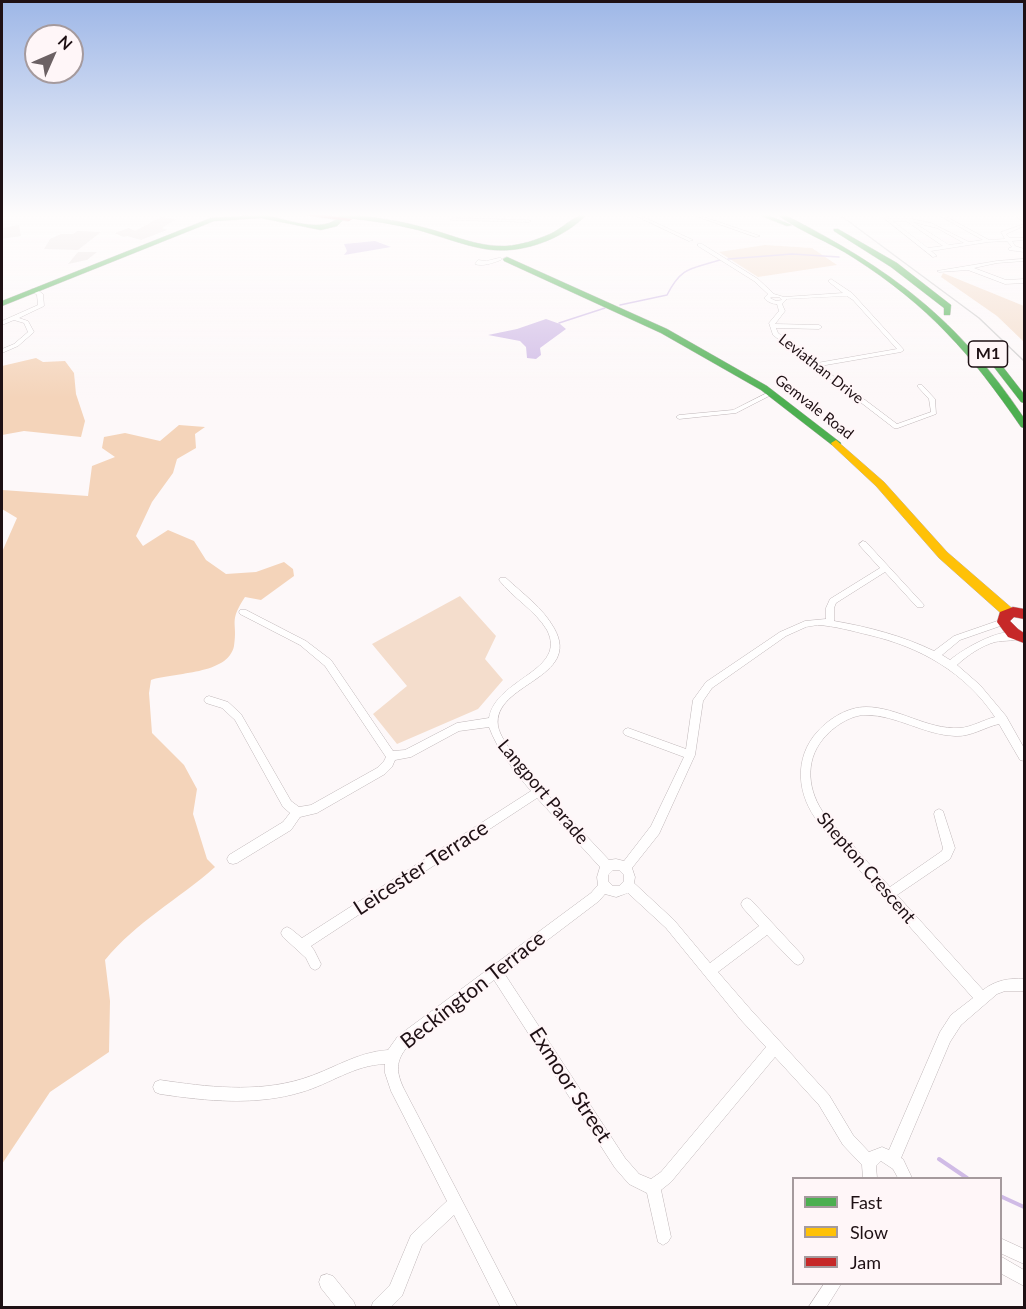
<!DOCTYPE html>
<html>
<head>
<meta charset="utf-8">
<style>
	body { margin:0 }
	#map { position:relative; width:1026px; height:1309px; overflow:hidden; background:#fdf8f9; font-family:Lato,sans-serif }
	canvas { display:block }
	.frame { position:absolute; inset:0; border:3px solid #1e1014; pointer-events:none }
	.legend { position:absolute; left:792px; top:1177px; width:210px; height:108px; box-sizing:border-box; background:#fff6f8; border:2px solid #a59a9d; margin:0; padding:8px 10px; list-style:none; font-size:18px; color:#1e1014 }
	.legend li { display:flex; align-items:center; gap:12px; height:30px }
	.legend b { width:30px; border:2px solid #a59a9d }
	.north { position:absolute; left:24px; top:24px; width:60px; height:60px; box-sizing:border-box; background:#fff6f8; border:2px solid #a59a9d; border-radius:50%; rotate:45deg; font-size:16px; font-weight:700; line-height:24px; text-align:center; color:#1e1014 }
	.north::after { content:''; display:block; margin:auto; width:21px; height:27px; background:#6c6164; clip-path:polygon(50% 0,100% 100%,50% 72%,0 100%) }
</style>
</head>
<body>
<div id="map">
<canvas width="1026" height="1309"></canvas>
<div class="frame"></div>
<ul class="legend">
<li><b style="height:8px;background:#4caf50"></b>Fast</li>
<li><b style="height:8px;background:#ffc107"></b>Slow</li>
<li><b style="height:8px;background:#c62828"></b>Jam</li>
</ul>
<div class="north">N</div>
</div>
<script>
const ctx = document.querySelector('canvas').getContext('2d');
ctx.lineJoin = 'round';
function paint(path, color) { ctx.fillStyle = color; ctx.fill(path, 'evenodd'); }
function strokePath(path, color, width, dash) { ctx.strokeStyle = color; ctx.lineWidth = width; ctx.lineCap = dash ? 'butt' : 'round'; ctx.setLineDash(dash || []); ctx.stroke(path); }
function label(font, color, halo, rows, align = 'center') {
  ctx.font = font + ' Lato,sans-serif'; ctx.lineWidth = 4.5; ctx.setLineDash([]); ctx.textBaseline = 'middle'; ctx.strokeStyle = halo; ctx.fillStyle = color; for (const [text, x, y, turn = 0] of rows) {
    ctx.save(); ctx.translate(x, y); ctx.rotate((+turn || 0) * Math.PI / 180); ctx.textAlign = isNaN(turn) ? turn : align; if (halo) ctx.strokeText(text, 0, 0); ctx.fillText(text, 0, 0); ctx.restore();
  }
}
const green = new Path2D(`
	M765,245L812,248L837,265L758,277L719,252Z
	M943,273L1024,306V342L997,316L941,277Z
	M460,596L496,636L485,659L503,680L478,709L397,744L373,714L407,686L372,644Z`);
const forest = new Path2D(`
	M36,358L43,362L65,361L74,373L76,394L85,421L81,437L24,431L2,435V366Z
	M179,425L205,427L195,434L196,448L177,459L173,473L152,502L136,536L143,546L168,530L194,541L206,560L226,574L256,572L284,562L293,569L294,576L261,600L245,597C228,623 238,621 234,646C228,675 175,672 151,680L149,693L152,733L184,765L197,789L193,814L207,859L215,867C179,899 136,922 105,960L110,1001L109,1052L50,1092L2,1164V552L17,518L2,509V490L88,496L92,466L115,457L102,448L104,437L125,433L160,441Z`);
const water = new Path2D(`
	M375,241L391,247L344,255L347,251L344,244Z
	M546,319L560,324L566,329L540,348L541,355L536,359L527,358L526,347L520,341L488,335L517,329Z`);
const streamFar1 = new Path2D(`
	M728,259L792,254L839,257
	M620,305L667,295C682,266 691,269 720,260
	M559,323L605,308`);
const stream = new Path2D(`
	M939,1159L967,1178
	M1000,1196L1024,1207`);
const building = new Path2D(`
	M161,217L176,219L162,228L167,230L141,240L127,236L123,237L115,233L129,228L135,231Z
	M19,225L21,236L2,239V228Z
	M77,231L101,232L78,250L44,249L50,239L61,234H73Z
	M78,252H97L87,260L68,264Z`);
const street = new Path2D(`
	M634,215H639L693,240L689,241Z
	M693,215H698L760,236L756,237Z
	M880,215H884L889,219H912L931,223L969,242L983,240L938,215H943L989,240L1005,239L1001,232L1024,224V226L1006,234L1010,238H1024V240L1012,241L1015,246L1024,249V252L1009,250V248L1012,247L1007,241L988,242L931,251L937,256L933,257ZM893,221H906L943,246L928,248ZM913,222L937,228L964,243L949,245Z
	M1015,215H1019L1024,219V222Z
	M453,218L529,220L531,221L529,222L451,220Z
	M698,244H702L758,279L774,294L784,297L843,293L829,282L828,281L831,279L852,293L904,350L901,352L820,366L897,424L931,412L929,399L918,387V385H922L935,399L936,414L898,428H894L773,335L769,323L779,311L777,304C772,304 768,302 764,298L768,294L754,281L698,246ZM847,296L853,300L897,349L817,363L778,333L776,328L819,329L822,327L819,325L775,324L785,311L782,304L787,299ZM771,297H779L782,300L776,301L770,298Z
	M499,258H501V260C493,263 482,267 475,264L478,260L486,261Z
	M1024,259V261L997,263L974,268L1006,280L1024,279V283L1005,284L968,270L939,272L937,271L997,261Z
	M32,289H36L43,294L44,306L19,318L28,321L34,332L18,346L2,353V349L14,344L28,332L24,323L14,320L2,325V321L38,305L37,295L32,291Z
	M771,391L773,392V394L736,413L679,419L676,417L679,415L733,410Z
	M863,541L866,542L924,605L923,607H917L885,572L836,603L834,608V621C869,627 903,636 934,651L954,636L1003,619L1006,620L1007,622L1006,624L960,640L942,655L950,660C963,649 1008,622 1023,636C1017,642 1004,640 995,642C981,646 968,655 957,665L980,685L1006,716L1024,748V761L1020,760L999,724C985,727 971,737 955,736C924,735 897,715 866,715C850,715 833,727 823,739C804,762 808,792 825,815C832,825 842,833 850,842C863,857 876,872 890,887L942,851L943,848L934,814L935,811L939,809L943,811L955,848L950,859L897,895L983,990C996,980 1009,978 1024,979V991H1005L997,994L961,1025L950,1042L901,1158L903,1159L912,1178H898L893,1169L881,1161L876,1166L877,1178H863L862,1165L843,1145L819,1105L775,1057L671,1182L661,1190L671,1237L668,1242L663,1245L658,1242L647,1193L629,1184L615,1168L494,980L408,1046C395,1061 396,1072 404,1089L518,1308H501L454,1215L422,1245L402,1296L390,1308H371L373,1302L390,1285L411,1235L447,1201L391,1091L385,1073V1064C354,1065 330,1084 302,1092C256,1106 207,1101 160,1094L155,1092L153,1087L155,1082L160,1080C207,1087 256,1093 302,1079C332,1070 356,1052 388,1050L398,1036L591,893L598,885L597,877L600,867L537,798L311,946L314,950L321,964L319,968L315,970L311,968L306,958L283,937L281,933L283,929L287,927L291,929L302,938L531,791C514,771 498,751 489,727L459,731L411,757L395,760L392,767L385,774L317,813L300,817L291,830L237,863L233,864L229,863L227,859L229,855L283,822L290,813L283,807L235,720L222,708L206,703L204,700L206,697L209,696L228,702L241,714L291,801L299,807L311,805L377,768L384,761L386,757L325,666L300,645L240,614L239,612L240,610H246L306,641L331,660L393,751L405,750L457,723L489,718C496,678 568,671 547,630C535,610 513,598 499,580L500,578H506C522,593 543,608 554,628C583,679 492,683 498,726C501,743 529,773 540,786L544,788L546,793L609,860L616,859L624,861L651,826L684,757L625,735L623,732L625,729L628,728L686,749L693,700L706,682L780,632L805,621L826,619V608L830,599L880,568L860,546L859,544ZM818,625C835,626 852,631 869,635C920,647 965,672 995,717C983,720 972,727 960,728C927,730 898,707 866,707C848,707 830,718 818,731C793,758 797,796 819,823C826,833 835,842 843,851C856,866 869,881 882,896L884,899L886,900L973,998L951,1015L940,1032L889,1150L882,1147L869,1152L853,1135L829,1095L751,1010L718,972L767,935L794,963L798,965L802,963L804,959L802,955L751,900L747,898L743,900L741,904L743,908L759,926L710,963L674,920L634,883L635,877L632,868L659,834L695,755L703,701L712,688L786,636L806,627ZM613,870H619L624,875V881L619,886H613L608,881V875ZM628,893L666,928L741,1020L766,1047L661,1172L651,1179L639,1174L625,1158L504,973L599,901L605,894L616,897Z
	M1000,1238L1024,1249V1264L1000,1253Z
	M1000,1256L1024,1270V1286L1000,1273Z
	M327,1274L333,1276L354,1302L356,1308H337L321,1288L319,1282L321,1276Z
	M824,1284H841L826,1308H808Z`);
const fast = new Path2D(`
	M264,215C286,219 322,234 339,217L337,215C369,215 402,221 433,230C457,237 480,247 506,246C521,245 536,240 550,234C562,229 575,214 586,215C562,240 520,255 485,249C462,245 440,236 418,230C394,224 369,220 345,218L337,226L321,230L261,218L214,221L2,306V301L211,218Z
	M759,215H767L792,225L787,226Z
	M778,215H785C891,269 958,319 1024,418V428L1021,427C971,354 929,306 854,258C830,242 800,232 778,215Z
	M834,229H838L897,263L951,305L950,315H944V308L891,267L834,231Z
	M507,257L667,329L767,386L841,443L840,445H832L761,390L661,333L504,261L503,259Z
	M983,349H989L1024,394V403L1021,402L983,353Z`);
const slow = new Path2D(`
	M836,440L884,482L947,552L1014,610L1015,613L1014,616H1004L939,558L876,486L832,445L831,443Z`);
const jam = new Path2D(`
	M304,215H324L352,219L349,221Z
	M1013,607L1024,609V619L1014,617L1010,621L1018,629L1024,633V643L1008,637L997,622L1000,612Z`);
const rail = new Path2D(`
	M840,215L979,318L1024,361`);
const farStreetnames = [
	["Leviathan Drive",821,369,38],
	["Gemvale Road",814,407,38]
];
const shields = [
	[988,354,39]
];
const shieldNames = [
	["M1",988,354]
];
const streetNames = [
	["Langport Parade",543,792,50],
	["Shepton Crescent",866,868,49]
];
const nearStreetnames = [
	["Leicester Terrace",421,868,-33],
	["Beckington Terrace",473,990,-38],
	["Exmoor Street",570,1085,57]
];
paint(green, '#f4ddcc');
paint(forest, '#f4d4ba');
paint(water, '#d0bbe6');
strokePath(streamFar1, '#d0bbe6', 1.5);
strokePath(stream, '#d0bbe6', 4);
paint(building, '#e8dfde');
strokePath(street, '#bfb6b8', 1);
strokePath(fast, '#bfb6b8', 1);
strokePath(slow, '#bfb6b8', 1);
strokePath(jam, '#bfb6b8', 1);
paint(street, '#fffefe');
paint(fast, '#4caf50');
paint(slow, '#ffc107');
paint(jam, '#c62828');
strokePath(rail, '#cfcece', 1.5);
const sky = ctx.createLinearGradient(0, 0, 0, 398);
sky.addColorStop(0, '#9eb7e7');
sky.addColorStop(0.54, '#fefcfc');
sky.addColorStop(1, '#fefcfc00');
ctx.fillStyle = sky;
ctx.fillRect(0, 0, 1026, 398);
label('15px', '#1e1014', '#fff6f8', farStreetnames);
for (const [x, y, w] of shields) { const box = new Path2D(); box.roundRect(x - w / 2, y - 13, w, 26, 4.5); ctx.fillStyle = '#fff6f8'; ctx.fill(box); strokePath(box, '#1e1014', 1.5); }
label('bold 16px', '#1e1014', null, shieldNames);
label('18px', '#1e1014', '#fff6f8', streetNames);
label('21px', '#1e1014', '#fff6f8', nearStreetnames);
</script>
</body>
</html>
